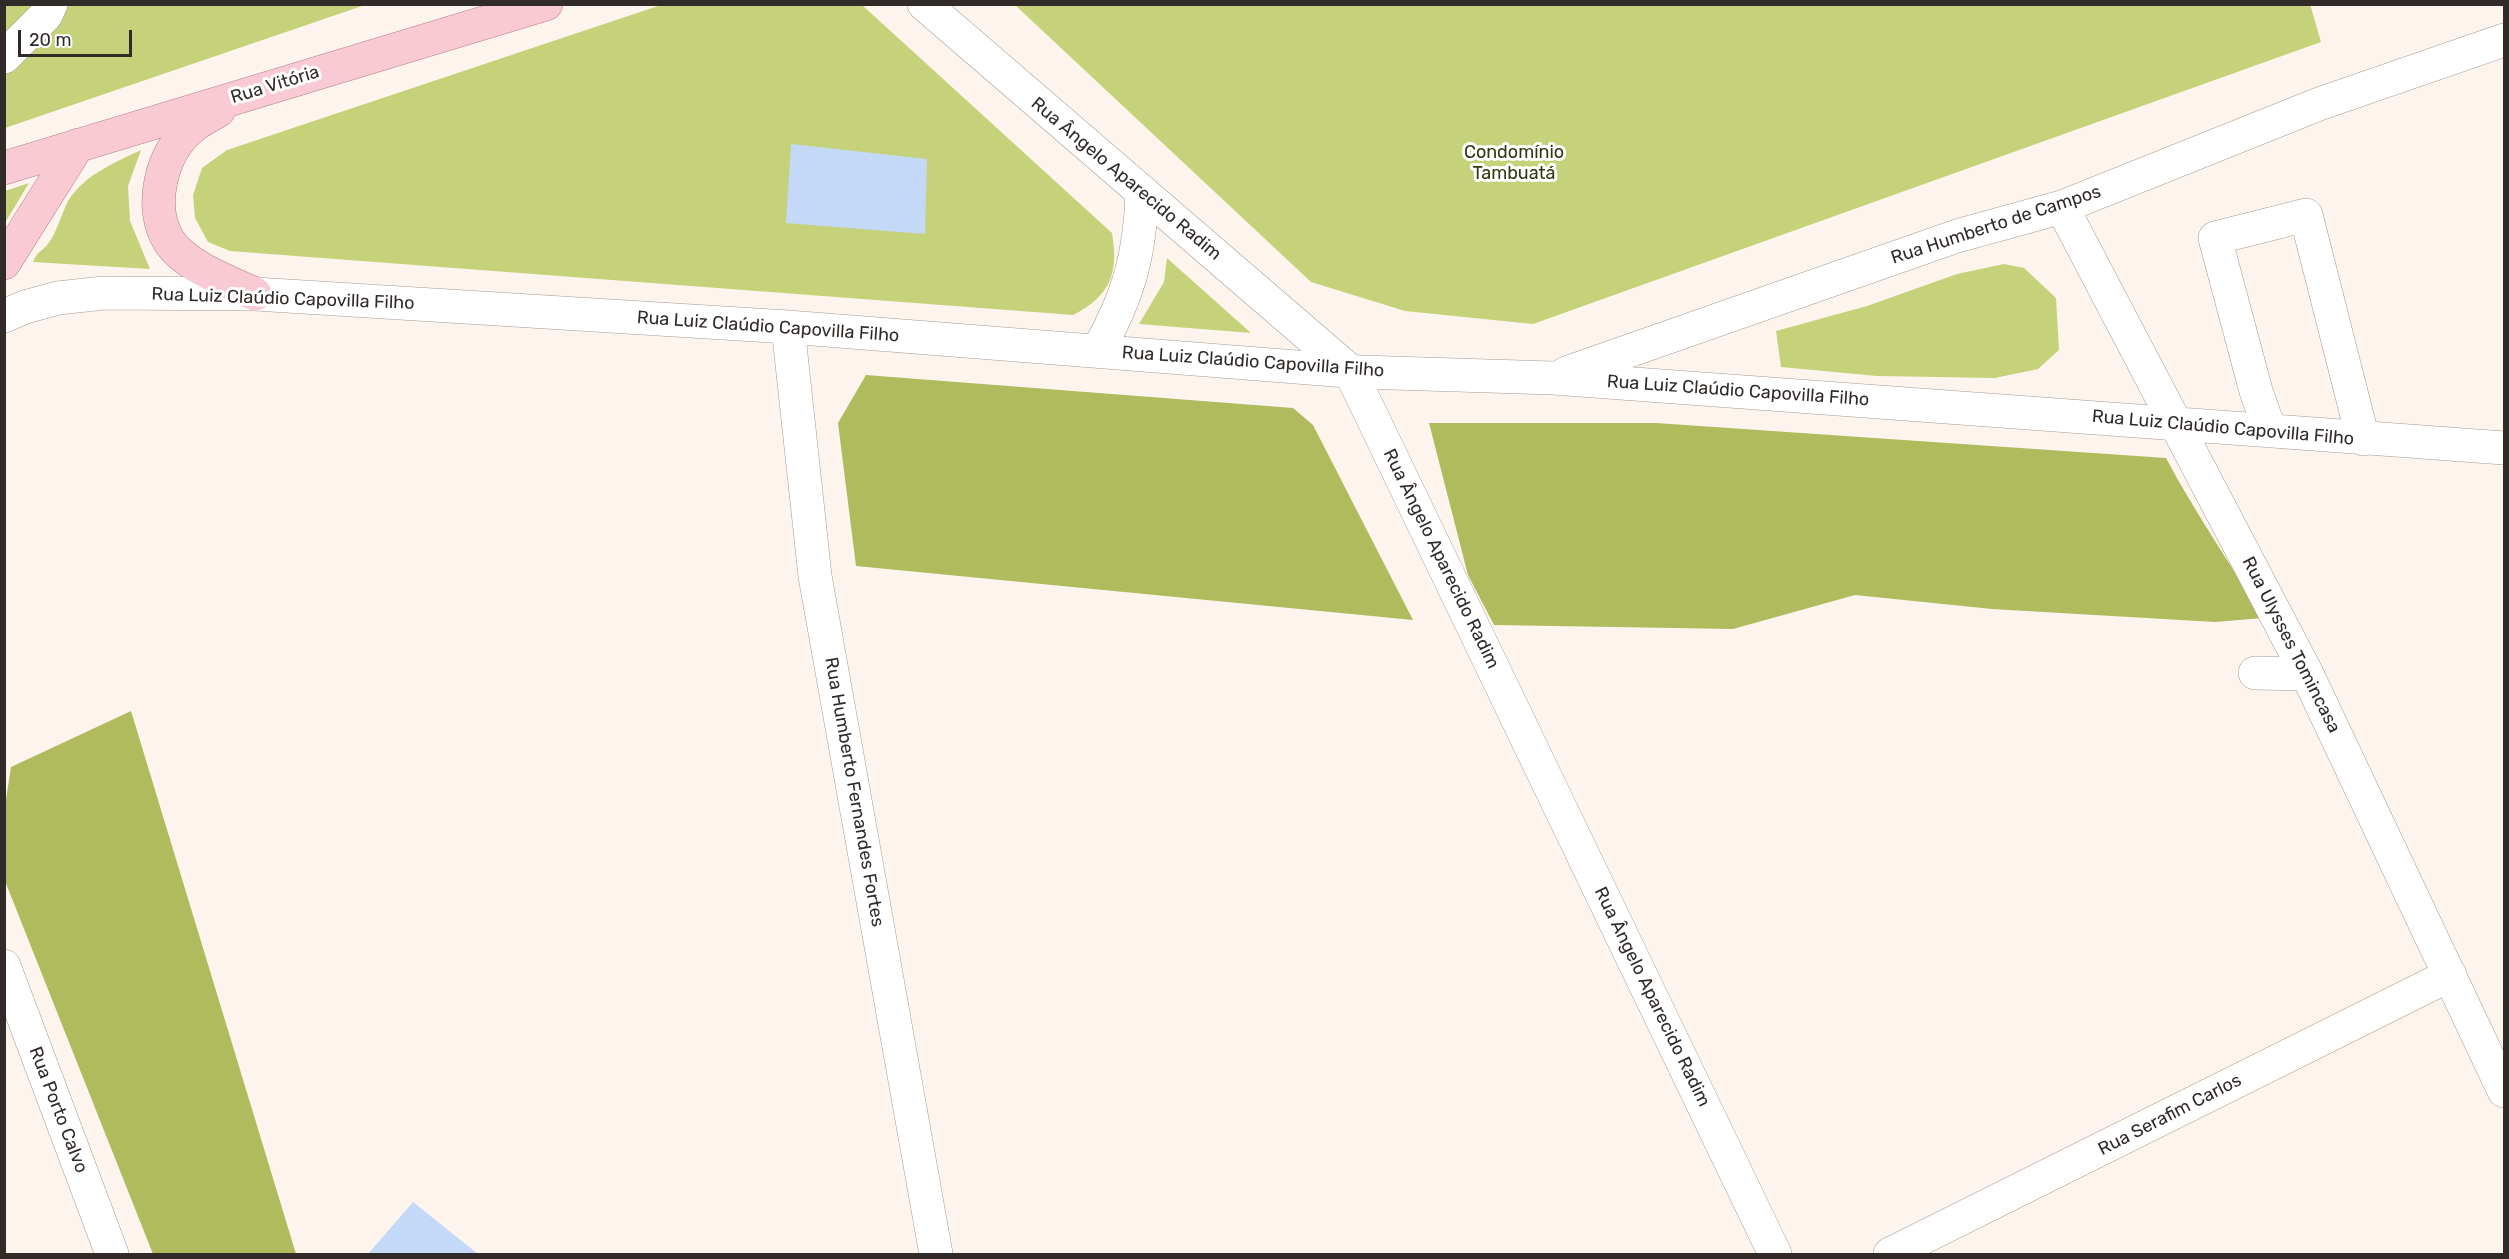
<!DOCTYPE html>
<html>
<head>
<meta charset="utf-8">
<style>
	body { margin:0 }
	#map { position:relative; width:2509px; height:1259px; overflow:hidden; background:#fef4ee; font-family:Rubik,sans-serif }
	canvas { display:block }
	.frame { position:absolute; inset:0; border:6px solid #302b28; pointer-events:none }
	.scale { position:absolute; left:18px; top:30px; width:114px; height:27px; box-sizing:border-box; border:3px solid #302b28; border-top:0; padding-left:8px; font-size:18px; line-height:21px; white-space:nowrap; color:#302b28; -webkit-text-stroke:4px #fff; paint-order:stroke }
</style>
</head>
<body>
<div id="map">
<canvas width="2509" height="1259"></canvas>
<div class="frame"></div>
<div class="scale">20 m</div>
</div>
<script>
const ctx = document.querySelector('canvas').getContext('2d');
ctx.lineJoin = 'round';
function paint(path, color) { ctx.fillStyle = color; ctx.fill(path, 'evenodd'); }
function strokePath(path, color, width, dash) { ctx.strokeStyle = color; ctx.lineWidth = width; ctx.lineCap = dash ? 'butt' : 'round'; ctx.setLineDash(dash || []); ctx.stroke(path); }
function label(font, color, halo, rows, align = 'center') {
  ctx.font = font + ' Rubik,sans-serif'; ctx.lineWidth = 6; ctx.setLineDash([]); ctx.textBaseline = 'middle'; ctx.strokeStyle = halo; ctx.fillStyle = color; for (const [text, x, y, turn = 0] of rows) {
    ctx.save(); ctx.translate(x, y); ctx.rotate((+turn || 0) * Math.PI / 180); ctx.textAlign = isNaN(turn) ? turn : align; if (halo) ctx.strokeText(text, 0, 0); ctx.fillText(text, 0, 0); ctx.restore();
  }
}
const green = new Path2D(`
	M5,4L365,5L5,128Z
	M2310,4L2321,42L1533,324L1405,311L1311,282L1015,5Z
	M661,5H862L1112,233C1119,274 1110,296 1073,315L230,251L208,242L195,218L193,195L202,168L227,150Z
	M141,150L128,186L130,221L150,269L33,262C36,253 42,251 48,244C57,232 61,215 68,201C84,175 114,163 141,150Z
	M29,183L5,223V191Z
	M1167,258L1251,333L1139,324L1164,282Z
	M2004,264L2024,268L2056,298L2059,350L2038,369L1995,378L1877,376L1781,367L1776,331L1867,306L1957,274Z`);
const forest = new Path2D(`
	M866,375L1293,408L1313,425L1413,620L856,566L838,423Z
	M1429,423H1656L2166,458C2195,513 2231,564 2263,618L2215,622L1992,609L1855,595L1733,629L1494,625L1468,575Z
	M131,711L296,1254H153L5,881V806L11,767Z`);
const water = new Path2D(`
	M791,144L927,159L925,234L786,223Z
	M413,1202L478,1254H368Z`);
const minor = new Path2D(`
	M924,4L1350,371L1775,1254
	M4,57L46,15L51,4
	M2062,207L2307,674L2504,1091
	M4,316L25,307L58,298L104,293L255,294L788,327L1360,372L1553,378L2504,448
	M788,327L815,576L936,1254
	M1098,350C1129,296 1140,254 1142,193
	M1566,373L1957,236L2062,207L2319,104L2504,40
	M2270,431L2256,391L2215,238L2306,215L2363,439
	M2255,673L2307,674
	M4,966L112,1254
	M1890,1254L2450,975`);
const major = new Path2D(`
	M219,110C210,116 199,121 191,128C161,153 148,207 169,241C185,266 229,282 255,294
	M4,168L546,4
	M4,263L78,145`);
const streetNames = [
	["Rua Vitória",275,85,-17],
	["Rua Ângelo Aparecido Radim",1126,179,40],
	["Rua Humberto de Campos",1996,225,-18],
	["Rua Luiz Claúdio Capovilla Filho",283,299,2],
	["Rua Luiz Claúdio Capovilla Filho",768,327,4],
	["Rua Luiz Claúdio Capovilla Filho",1253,362,4],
	["Rua Luiz Claúdio Capovilla Filho",1738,391,4],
	["Rua Luiz Claúdio Capovilla Filho",2223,428,5],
	["Rua Ângelo Aparecido Radim",1441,559,64],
	["Rua Ulysses Tomincasa",2291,645,63],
	["Rua Humberto Fernandes Fortes",854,792,80],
	["Rua Ângelo Aparecido Radim",1652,997,64],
	["Rua Porto Calvo",58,1110,69],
	["Rua Serafim Carlos",2170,1115,-27]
];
const parkNames = [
	["Condomínio",1514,153],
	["Tambuatá",1514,174]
];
paint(green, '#c6d279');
paint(forest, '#afbb5c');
paint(water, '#c4d8f7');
strokePath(minor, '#a59992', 34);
strokePath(major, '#b07c84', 34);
strokePath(minor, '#fff', 33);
strokePath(major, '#f9cad3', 33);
label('18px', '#302b28', '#fff', streetNames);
label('18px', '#33370f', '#fff', parkNames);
</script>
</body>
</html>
